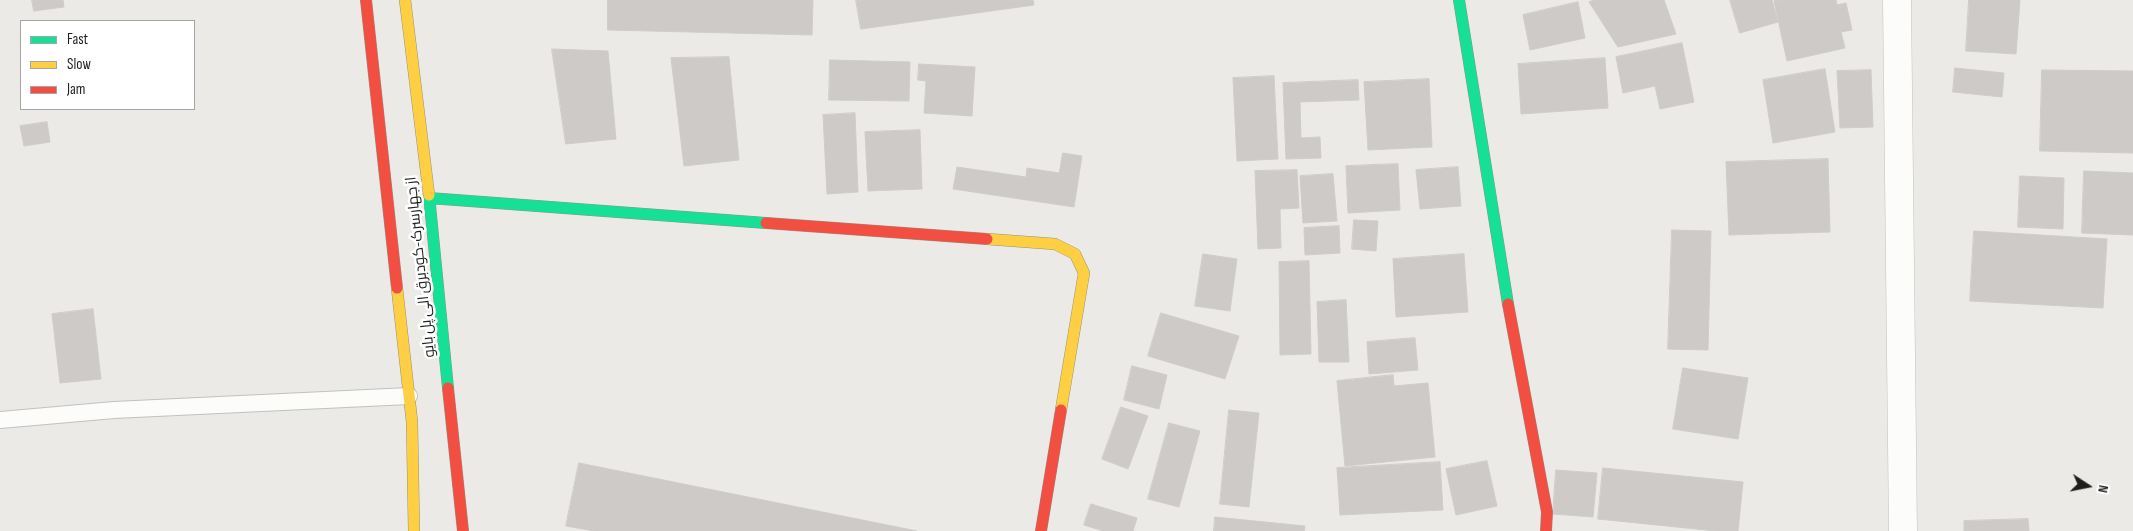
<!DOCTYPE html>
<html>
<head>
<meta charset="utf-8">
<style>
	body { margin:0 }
	#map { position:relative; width:2133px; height:531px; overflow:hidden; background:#eceae7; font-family:"Sofia Sans Condensed",sans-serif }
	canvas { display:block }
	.legend { position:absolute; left:20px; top:20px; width:175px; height:90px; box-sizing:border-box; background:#fff; border:1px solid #a5a5a5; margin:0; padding:6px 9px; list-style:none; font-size:15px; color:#1e1e1e }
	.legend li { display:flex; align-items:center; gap:10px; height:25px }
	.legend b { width:25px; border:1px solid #a5a5a5 }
	.north { position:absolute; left:2063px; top:461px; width:50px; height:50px; -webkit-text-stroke:4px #fff; paint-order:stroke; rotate:101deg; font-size:14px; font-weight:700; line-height:20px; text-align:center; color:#1e1e1e }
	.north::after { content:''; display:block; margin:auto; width:18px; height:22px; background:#1e1e1e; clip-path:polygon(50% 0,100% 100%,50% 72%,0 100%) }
</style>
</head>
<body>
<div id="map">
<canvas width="2133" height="531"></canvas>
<ul class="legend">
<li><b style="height:6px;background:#16e098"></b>Fast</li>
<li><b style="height:6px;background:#ffcf43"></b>Slow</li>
<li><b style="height:6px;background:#f24e42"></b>Jam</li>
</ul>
<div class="north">N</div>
</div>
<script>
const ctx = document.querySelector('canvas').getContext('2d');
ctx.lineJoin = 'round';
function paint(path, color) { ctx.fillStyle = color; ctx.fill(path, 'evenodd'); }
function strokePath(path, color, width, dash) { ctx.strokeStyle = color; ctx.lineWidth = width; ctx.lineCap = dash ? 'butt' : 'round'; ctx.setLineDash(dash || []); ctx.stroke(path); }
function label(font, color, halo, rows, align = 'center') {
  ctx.font = font + ' "Sofia Sans Condensed",Cairo,sans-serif'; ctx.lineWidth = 5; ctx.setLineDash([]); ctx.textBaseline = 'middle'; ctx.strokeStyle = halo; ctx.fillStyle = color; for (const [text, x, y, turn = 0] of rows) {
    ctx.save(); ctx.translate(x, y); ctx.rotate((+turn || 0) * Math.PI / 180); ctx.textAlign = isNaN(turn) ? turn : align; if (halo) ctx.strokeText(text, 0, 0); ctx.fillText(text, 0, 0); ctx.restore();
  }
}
const building = new Path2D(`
	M32,0H63L64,7L34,11Z
	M608,0H813L812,35L608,30Z
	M856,0H1033L1034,5L861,29Z
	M1595,0H1664L1676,34L1618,47L1589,2Z
	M1730,0H1772L1778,22L1740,33Z
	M1779,0H1836L1837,5L1846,3L1852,30L1841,32L1845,48L1787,61L1774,1Z
	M1969,0H2020L2016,54L1966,51Z
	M1578,2L1585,38L1530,50L1523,15Z
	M1682,43L1694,102L1660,109L1655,86L1623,93L1616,57Z
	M552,49L608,51L616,139L566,144Z
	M729,57L739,160L684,166L671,58Z
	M1605,58L1608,108L1521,114L1518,64Z
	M830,60L910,62L909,101L829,100Z
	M919,64L975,67L972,116L924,113L926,81L918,80Z
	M1955,68L2004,73L2002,97L1953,92Z
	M1825,69L1835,132L1773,143L1763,80Z
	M1871,70L1873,127L1840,128L1837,71Z
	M2042,70L2133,71V153L2040,151Z
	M1274,76L1278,159L1237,161L1233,78Z
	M1429,79L1432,147L1368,150L1364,82Z
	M1358,80L1359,100L1300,102L1301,138L1320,137L1321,158L1286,159L1283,83Z
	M855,113L858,192L827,194L823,115Z
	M47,122L50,142L24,146L20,126Z
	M920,130L922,189L868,191L865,132Z
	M1063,153L1082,156L1074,207L953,189L957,167L1026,177L1027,168L1059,173Z
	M1828,159L1830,232L1729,235L1726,162Z
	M1398,164L1400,210L1348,213L1346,166Z
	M1458,167L1461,206L1420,209L1416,170Z
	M1297,170L1299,208L1280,209L1281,248L1258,249L1255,171Z
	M2084,171L2133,173V235L2082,233Z
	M1333,174L1337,221L1303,223L1300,176Z
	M2020,176L2064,178L2063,229L2018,227Z
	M1354,220L1378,221L1376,251L1352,249Z
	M1339,226L1340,253L1305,255L1304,228Z
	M1672,230L1711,231L1708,350L1668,349Z
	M1974,231L2107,239L2103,308L1970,301Z
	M1203,254L1237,259L1230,311L1195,306Z
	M1464,254L1468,312L1396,317L1393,259Z
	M1309,261L1311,354L1280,355L1279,262Z
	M1346,300L1349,362H1319L1317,302Z
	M93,309L101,379L60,383L52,314Z
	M1161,313L1239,336L1225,379L1148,356Z
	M1415,338L1418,370L1369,374L1367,342Z
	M1132,366L1167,375L1159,409L1124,400Z
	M1683,368L1748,378L1738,439L1673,429Z
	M1393,375L1394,386L1428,383L1435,457L1345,466L1337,381Z
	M1121,407L1148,416L1128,469L1102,459Z
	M1229,410L1259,413L1249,507L1220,504Z
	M1169,423L1200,431L1179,507L1148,499Z
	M1487,461L1497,506L1456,515L1446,469Z
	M1440,462L1443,510L1340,515L1337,468Z
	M579,463L917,531H594L566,526Z
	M1603,468L1743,482L1738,531H1716L1598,519Z
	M1556,470L1597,473L1593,517L1553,514Z
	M1091,504L1137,518L1133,531H1103L1084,525Z
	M1215,517L1305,526L1304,531H1214Z
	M2028,519L2029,531H1964V521Z`);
const lane = new Path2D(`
	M0,420L114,410L409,396`);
const street = new Path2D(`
	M1897,0L1903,531`);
const fast = new Path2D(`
	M1459,0L1508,304
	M429,195L448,388
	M429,198L766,223`);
const slow = new Path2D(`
	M405,0L429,195
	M987,239L1055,244L1075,254L1084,273L1061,410
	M397,288L412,422L414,531`);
const jam = new Path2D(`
	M366,0L397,288
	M766,223L987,239
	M1508,304L1547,512L1546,531
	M448,388L463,531
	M1041,531L1061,410`);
const streetNames = [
	["از جهارسرک-کودبرق الی پل بایو",421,267,-96]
];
paint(building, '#cdcac8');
strokePath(building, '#cfccc9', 1);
strokePath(lane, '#c2c1bf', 18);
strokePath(street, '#c2c1bf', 29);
strokePath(fast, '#939381', 12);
strokePath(slow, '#939381', 12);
strokePath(jam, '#939381', 12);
strokePath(lane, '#fcfcfb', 16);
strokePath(street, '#fcfcfb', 28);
strokePath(fast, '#16e098', 11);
strokePath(slow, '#ffcf43', 11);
strokePath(jam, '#f24e42', 11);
label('15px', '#1e1e1e', '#fff', streetNames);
</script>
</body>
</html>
